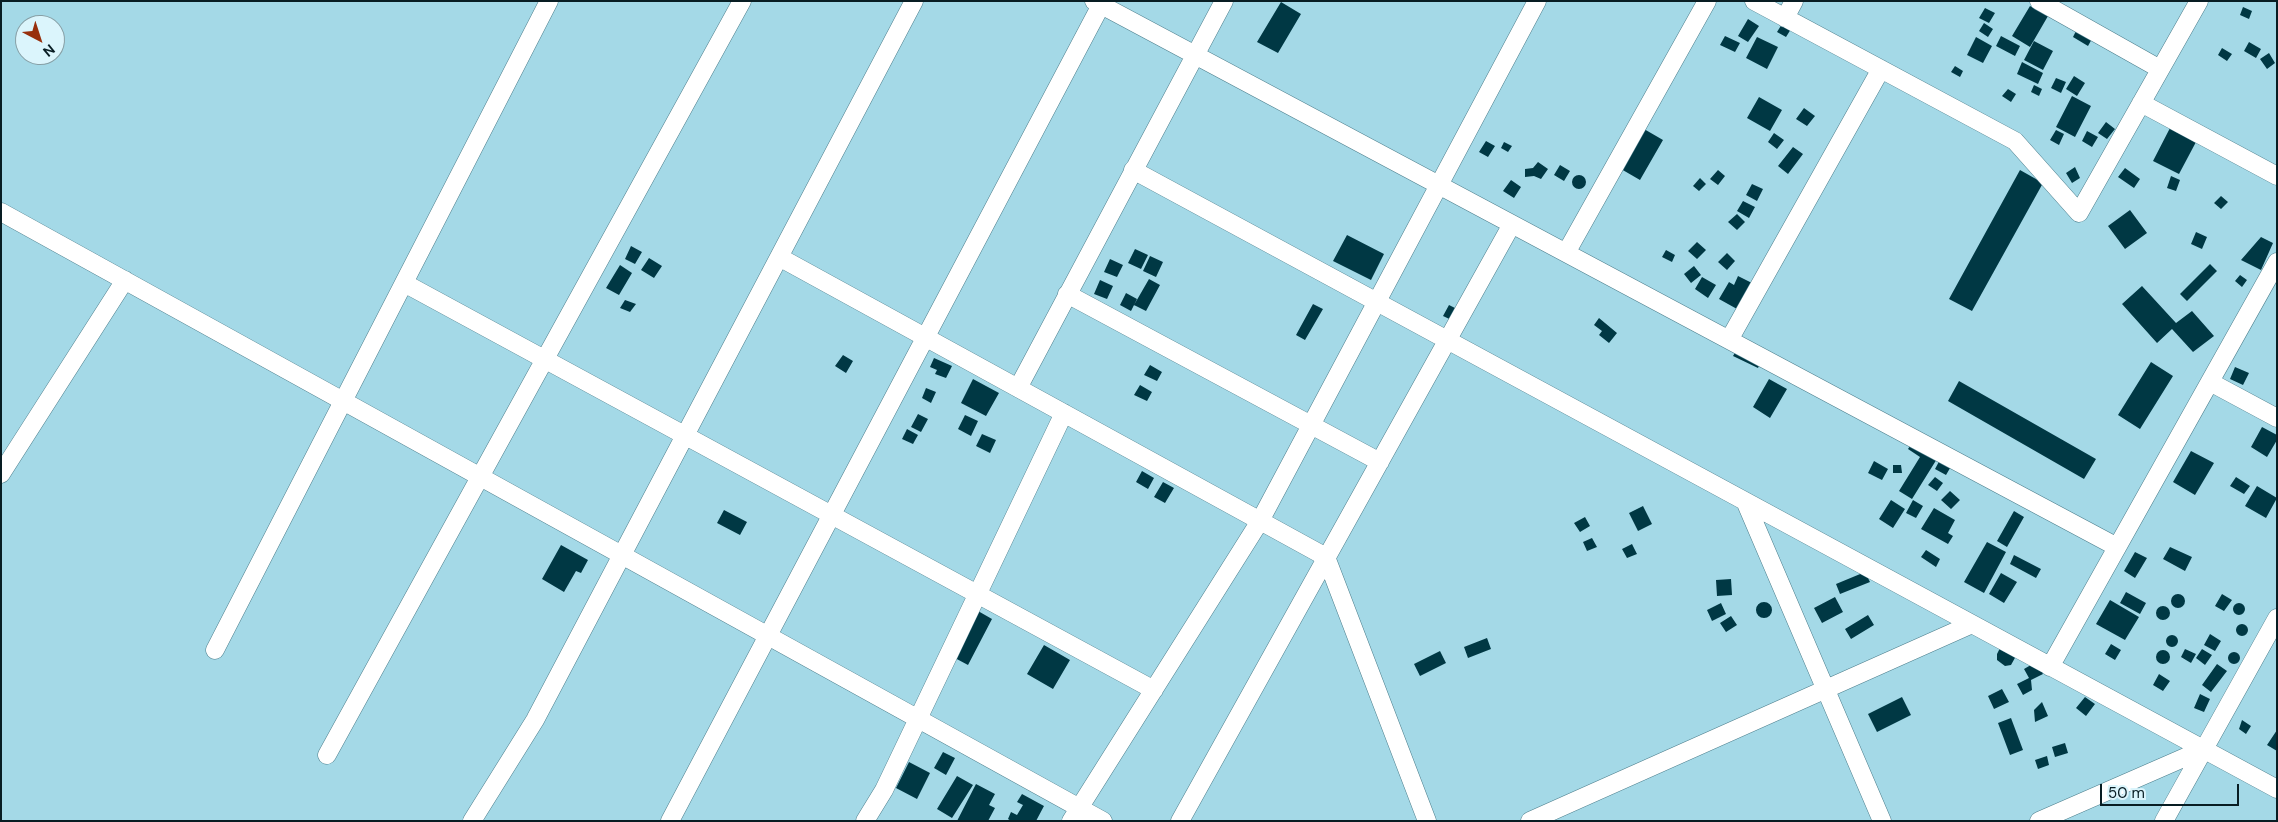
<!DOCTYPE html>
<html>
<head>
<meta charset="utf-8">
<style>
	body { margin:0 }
	#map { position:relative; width:2278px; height:822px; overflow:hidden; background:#a4d9e7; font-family:"DM Sans",sans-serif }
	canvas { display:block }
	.frame { position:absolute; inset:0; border:2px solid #081d23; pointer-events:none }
	.north { position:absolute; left:15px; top:15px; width:50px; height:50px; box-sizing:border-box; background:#dbf5fc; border:1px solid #879fa5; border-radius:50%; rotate:140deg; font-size:14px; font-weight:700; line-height:20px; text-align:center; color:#081d23 }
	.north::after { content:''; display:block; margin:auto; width:18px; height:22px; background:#97300d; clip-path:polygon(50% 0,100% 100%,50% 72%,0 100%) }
	.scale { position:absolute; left:2100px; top:784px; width:139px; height:22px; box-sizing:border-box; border:2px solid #081d23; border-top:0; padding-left:6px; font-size:15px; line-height:18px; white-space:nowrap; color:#081d23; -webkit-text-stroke:4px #dbf5fc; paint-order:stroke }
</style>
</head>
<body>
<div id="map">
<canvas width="2278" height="822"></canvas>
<div class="frame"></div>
<div class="north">N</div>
<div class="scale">50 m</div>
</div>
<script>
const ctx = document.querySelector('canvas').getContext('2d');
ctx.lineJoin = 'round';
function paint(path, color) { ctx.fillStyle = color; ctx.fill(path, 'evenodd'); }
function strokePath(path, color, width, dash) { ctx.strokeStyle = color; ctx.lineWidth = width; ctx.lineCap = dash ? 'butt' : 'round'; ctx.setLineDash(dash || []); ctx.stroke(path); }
const building = new Path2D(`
	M1281,2L1301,14L1278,53L1257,42Z
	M2030,6L2048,16L2030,47L2012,36Z
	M2243,7L2252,11L2249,19L2240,15Z
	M1985,8L1995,13L1989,23L1979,18Z
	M1748,19L1759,26L1748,42L1738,36Z
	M1984,23L1993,29L1988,37L1979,31Z
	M1782,24L1791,29L1786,37L1777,32Z
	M2077,29L2093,37L2088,46L2073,37Z
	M1725,36L1740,43L1735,52L1720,45Z
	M2001,36L2020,46L2015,56L1996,46Z
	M1757,37L1778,47L1767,69L1746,58Z
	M1976,37L1992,46L1983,63L1967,55Z
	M2034,41L2053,51L2043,70L2024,60Z
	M2249,42L2261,49L2256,58L2244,51Z
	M2222,48L2232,54L2227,61L2218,55Z
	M2269,53L2275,63L2267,69L2260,59Z
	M2022,62L2043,73L2038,84L2017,74Z
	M1955,66L1963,71L1960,77L1951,72Z
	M2074,76L2085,83L2077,96L2066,89Z
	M2056,78L2066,82L2061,93L2051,88Z
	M2034,85L2042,89L2039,96L2031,92Z
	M2008,89L2016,94L2011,102L2002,96Z
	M2072,96L2091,106L2075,137L2056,127Z
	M1759,97L1782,110L1770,131L1747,118Z
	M1804,108L1815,116L1807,126L1796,119Z
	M2106,122L2115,129L2107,139L2098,133Z
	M2170,128L2196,142L2179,174L2153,161Z
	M1644,129L1663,140L1640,180L1621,169Z
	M2056,130L2064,134L2059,145L2050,140Z
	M2087,131L2098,137L2092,147L2082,141Z
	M1774,133L1784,140L1777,149L1768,142Z
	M1486,141L1495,146L1488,157L1479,152Z
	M1504,142L1512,146L1508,152L1501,148Z
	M1793,147L1803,154L1788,174L1778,166Z
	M1538,162L1548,169L1541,179L1534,176L1525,177V169L1533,168Z
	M1560,165L1570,171L1564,181L1554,175Z
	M2075,167L2080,178L2072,183L2066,173Z
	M2125,168L2140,179L2134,188L2118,177Z
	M1718,170L1725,176L1718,185L1710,179Z
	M2020,170L2043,183L1972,311L1949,299Z
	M1572 182a7 7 0 1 1 14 0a7 7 0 1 1-14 0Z
	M2171,176L2180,180L2176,191L2167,188Z
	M1700,178L1706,184L1699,191L1693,186Z
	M1511,180L1521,187L1514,198L1503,191Z
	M1752,184L1763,189L1757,201L1746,195Z
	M2221,196L2228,202L2221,209L2214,203Z
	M1743,201L1755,207L1749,218L1737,211Z
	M2130,210L2147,233L2125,249L2108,226Z
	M1737,214L1745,222L1737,230L1728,222Z
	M2196,232L2207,237L2202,249L2191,244Z
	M1347,235L1384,254L1371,280L1333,261Z
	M2261,237L2273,243L2261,270L2241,260Z
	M1697,242L1706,250L1697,259L1688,251Z
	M631,246L642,252L635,264L625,259Z
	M1135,249L1148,255L1141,269L1128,263Z
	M1666,250L1675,255L1672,262L1662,257Z
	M1727,253L1735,261L1727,270L1718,262Z
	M1150,256L1163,262L1156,277L1143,271Z
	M649,258L662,266L654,278L641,270Z
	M1110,259L1123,265L1117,277L1104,272Z
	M2210,264L2217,271L2187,301L2180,294Z
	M620,265L632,273L619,295L606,288Z
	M1694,266L1701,275L1691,283L1684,274Z
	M2240,275L2247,280L2242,287L2235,281Z
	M1738,276L1752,283L1737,309L1719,299L1729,282L1734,285Z
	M1702,277L1716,285L1708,298L1695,289Z
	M1149,279L1160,285L1146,311L1134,305Z
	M1100,280L1113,286L1107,299L1094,294Z
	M2142,286L2176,323L2192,311L2214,336L2193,352L2172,329L2157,343L2122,304Z
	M1126,293L1137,299L1131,311L1120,305Z
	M625,300L636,304L630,312L620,308Z
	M1313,304L1323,309L1305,340L1296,335Z
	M1449,305L1465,313L1460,324L1443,316Z
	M1599,318L1617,333L1609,343L1599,335L1602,331L1594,325Z
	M1739,346L1763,357L1758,368L1733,356Z
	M843,355L853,361L846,373L835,366Z
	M934,358L952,366L946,378L935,374L937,370L930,367Z
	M2151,362L2173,376L2140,429L2118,415Z
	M1150,365L1162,372L1157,381L1144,375Z
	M2235,367L2249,373L2243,385L2230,379Z
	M973,379L999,393L986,416L961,403Z
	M1769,379L1787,389L1770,418L1753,407Z
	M1959,381L2096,459L2084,479L1948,401Z
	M1140,385L1152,392L1147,401L1134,395Z
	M926,388L936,392L931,403L922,398Z
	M918,414L928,419L921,432L911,427Z
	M965,415L978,421L971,436L958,429Z
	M2262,427L2277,435V440L2267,457L2251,447Z
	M907,429L918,435L913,444L902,439Z
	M982,434L996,440L990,453L976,446Z
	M1915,438L1940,454L1912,499L1899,491L1920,457L1908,449Z
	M2191,451L2214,463L2195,495L2173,482Z
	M1942,456L1953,463L1946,475L1935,469Z
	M1874,461L1888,469L1882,480L1868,473Z
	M1893,465H1901L1902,473H1893Z
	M1142,471L1154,478L1148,489L1136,482Z
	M1935,477L1943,483L1937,491L1928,485Z
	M2236,477L2250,486L2244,494L2230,486Z
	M1163,482L1174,488L1165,503L1154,497Z
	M2257,486L2277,498L2266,518L2245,506Z
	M1950,491L1960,500L1951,509L1941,500Z
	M1891,500L1905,509L1893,528L1879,519Z
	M1913,500L1923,506L1916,518L1906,513Z
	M1643,506L1652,524L1638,531L1629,513Z
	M1934,508L1955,520L1948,533L1953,536L1948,544L1921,529Z
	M724,510L747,522L740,535L717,523Z
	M2014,511L2024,517L2007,547L1997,541Z
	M1585,517L1590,526L1580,532L1574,523Z
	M1592,538L1597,547L1587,551L1583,542Z
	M1987,542L2006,552L1984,593L1964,582Z
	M1632,544L1637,554L1627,558L1622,549Z
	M561,545L588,560L581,573L576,571L564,592L542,579Z
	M2170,547L2192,557L2185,571L2163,559Z
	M1926,550L1940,559L1936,567L1921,557Z
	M2135,552L2147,558L2135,578L2124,571Z
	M2014,555L2041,569L2036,578L2010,564Z
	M1865,572L1870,582L1840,594L1836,584Z
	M2001,573L2017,582L2004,603L1989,594Z
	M1731,579L1732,595L1717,596L1716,580Z
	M2126,592L2146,603L2140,614L2120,603Z
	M2171 601a7 7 0 1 1 14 0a7 7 0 1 1-14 0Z
	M2222,594L2232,600L2224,611L2215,606Z
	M1835,597L1843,612L1822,623L1814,608Z
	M2110,600L2139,617L2125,640L2096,624Z
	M1756 610a8 8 0 1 1 16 0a8 8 0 1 1-16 0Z
	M1721,603L1726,614L1712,621L1707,610Z
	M2233 609a6 6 0 1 1 12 0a6 6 0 1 1-12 0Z
	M2156 613a7 7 0 1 1 14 0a7 7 0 1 1-14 0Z
	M978,611L992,619L968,665L953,657Z
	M1868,615L1874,625L1851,639L1845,629Z
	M1731,616L1737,625L1726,632L1720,623Z
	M2236 630a6 6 0 1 1 12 0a6 6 0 1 1-12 0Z
	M2210,634L2221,641L2215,651L2204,645Z
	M2166 641a6 6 0 1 1 12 0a6 6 0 1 1-12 0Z
	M1487,638L1491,649L1468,658L1464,647Z
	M2111,644L2121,650L2115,660L2105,654Z
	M1044,645L1070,660L1053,689L1027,674Z
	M2000,648L2016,656L2011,665L2005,666L1997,660V654Z
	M2185,649L2196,654L2191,663L2181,657Z
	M2202,649L2212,655L2205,665L2196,658Z
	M2156 657a7 7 0 1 1 14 0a7 7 0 1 1-14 0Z
	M1440,651L1446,663L1420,676L1414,664Z
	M2228 658a6 6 0 1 1 12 0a6 6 0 1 1-12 0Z
	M2036,662L2043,674L2031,680L2032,690L2023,695L2017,684L2029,678L2024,669Z
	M2217,664L2227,671L2211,692L2202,685Z
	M2159,674L2170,681L2163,691L2153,685Z
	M2002,689L2009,702L1994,709L1988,696Z
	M2200,694L2210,699L2204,712L2194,708Z
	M1902,697L1911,715L1877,732L1868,714Z
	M2085,697L2095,704L2086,716L2076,708Z
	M2042,702L2048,716L2035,722L2034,710Z
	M2011,718L2023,750L2010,755L1998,723Z
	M2242,720L2251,726L2246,734L2239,729Z
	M2277,730V751L2267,745Z
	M2065,743L2068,753L2055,757L2052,747Z
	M943,752L955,758L946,775L934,768Z
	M2047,756L2049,765L2038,769L2035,760Z
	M909,762L930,773L917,799L896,788Z
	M957,776L973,785L952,818L937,809Z
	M976,784L995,794L989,805L995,808L988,821H957Z
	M1022,794L1044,806L1036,821H1011L1008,819L1011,812L1017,815L1023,805L1017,802Z`);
const minor = new Path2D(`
	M1094,1L2117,547
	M1754,1L2015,141L2079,213L2199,1
	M2039,1L2160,69
	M1785,18L1794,1
	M2141,103L2277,176
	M1133,170L2277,789
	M1,212L1103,821
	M1566,253L1707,1
	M779,257L1326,557L1427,821
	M404,283L1154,690
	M1067,294L1380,462
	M1729,340L1881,69
	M2210,382L2277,418
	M1018,388L1224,1
	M1,474L125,280
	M1745,501L1882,821
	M215,650L549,1
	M2050,667L2277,262
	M327,755L742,1
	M472,821L535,720L914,1
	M670,821L1101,5
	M865,821L884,790L1064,413
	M1071,821L1260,521L1537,1
	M1180,821L1512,224
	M1530,821L1972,624
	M2039,821L2204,749
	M2164,821L2277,618`);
paint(building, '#003844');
strokePath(minor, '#4b7d8b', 19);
strokePath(minor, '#fff', 18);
</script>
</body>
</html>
